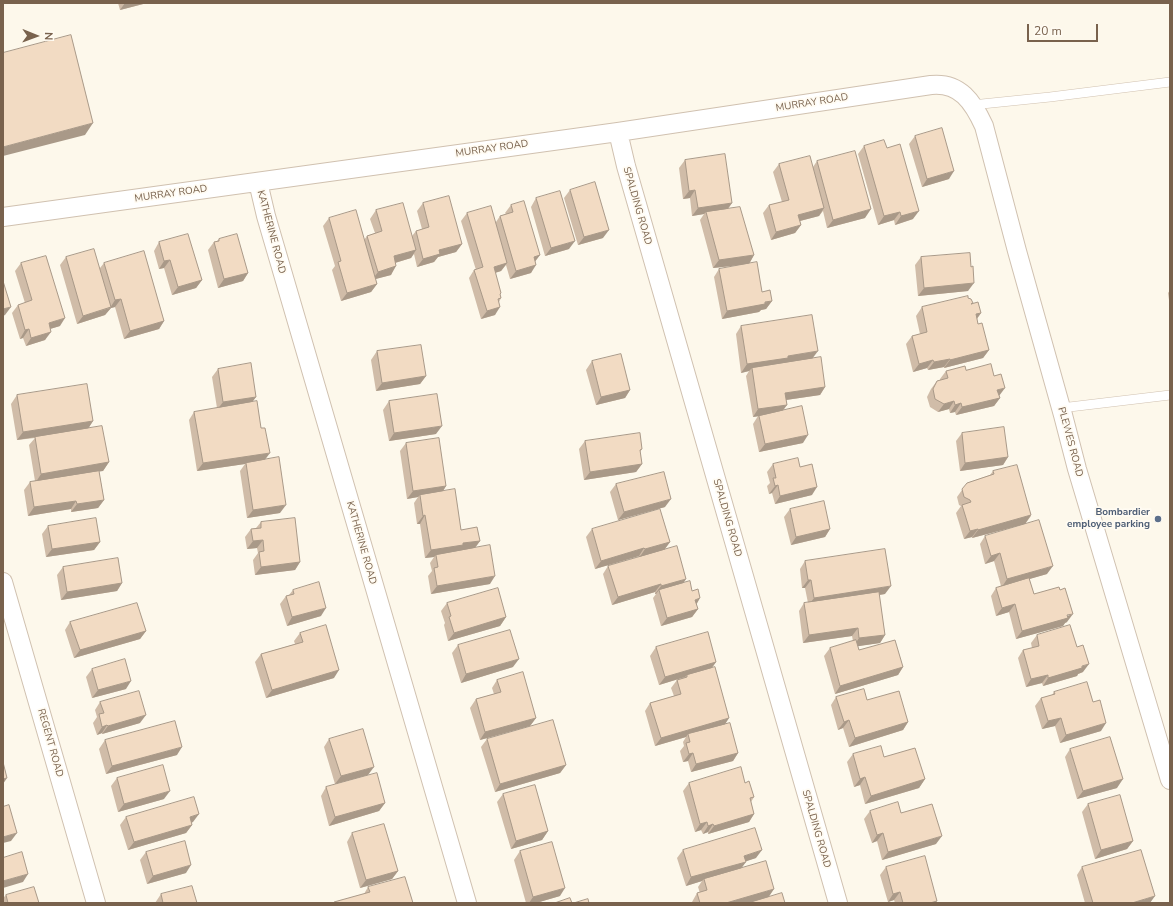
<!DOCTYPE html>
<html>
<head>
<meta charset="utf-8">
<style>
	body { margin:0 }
	#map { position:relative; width:1173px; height:906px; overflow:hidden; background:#fdf8eb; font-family:"Nunito Sans",sans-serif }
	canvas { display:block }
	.frame { position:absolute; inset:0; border:4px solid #79624d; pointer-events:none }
	.north { position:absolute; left:16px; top:16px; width:40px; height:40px; -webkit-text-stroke:3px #fffbf2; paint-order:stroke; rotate:91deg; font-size:11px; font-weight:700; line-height:16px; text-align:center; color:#79624d }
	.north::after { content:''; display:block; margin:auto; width:14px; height:18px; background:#79624d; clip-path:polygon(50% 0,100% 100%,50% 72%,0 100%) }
	.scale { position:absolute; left:1027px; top:24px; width:71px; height:18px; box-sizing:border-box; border:2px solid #79624d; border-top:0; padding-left:5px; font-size:12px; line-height:14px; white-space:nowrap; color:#79624d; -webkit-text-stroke:3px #fffbf2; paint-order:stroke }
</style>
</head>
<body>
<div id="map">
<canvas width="1173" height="906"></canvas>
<div class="frame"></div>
<div class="north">N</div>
<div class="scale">20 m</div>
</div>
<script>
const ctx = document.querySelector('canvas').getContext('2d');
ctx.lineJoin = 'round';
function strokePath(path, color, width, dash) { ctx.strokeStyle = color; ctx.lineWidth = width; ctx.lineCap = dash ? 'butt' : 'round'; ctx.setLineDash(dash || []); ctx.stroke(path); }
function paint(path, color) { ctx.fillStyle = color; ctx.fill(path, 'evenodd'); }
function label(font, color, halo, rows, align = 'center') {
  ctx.font = font + ' "Nunito Sans",sans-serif'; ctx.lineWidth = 3.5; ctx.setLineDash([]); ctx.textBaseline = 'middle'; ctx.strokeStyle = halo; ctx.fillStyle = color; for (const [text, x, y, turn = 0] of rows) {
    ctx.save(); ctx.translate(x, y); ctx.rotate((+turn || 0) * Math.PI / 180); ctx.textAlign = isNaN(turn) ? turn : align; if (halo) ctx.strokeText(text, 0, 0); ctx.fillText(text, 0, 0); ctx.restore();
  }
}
const service = new Path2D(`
	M972,105L1050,97L1170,82
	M1061,408L1170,395`);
const minor = new Path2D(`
	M618,132L626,166L838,903
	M258,182L266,216L467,903
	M3,217L618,132L931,85C960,82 973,102 984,126L1017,251L1063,415L1077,469L1170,780
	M3,582L96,903`);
const wall = new Path2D(`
	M118,3H147L120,10Z
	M915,136L949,179L922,187L909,144Z
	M864,146L887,148L913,219L895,225L894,220L878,225L858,154Z
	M685,160L732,203L728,209L754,255L749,264L713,268L700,220L704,214L692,216L690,198L683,199L679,168Z
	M817,161L865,218L827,228L823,211L819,216L800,221L801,225L795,233L771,240L763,213L769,205L782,202L773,172L779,164L813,167Z
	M570,190L603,238L578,245L564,198Z
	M536,198L569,249L545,256L531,207Z
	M423,203L462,244L456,252L438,257L434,262L417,267L414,254L411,258L395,263L391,275L375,279L377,284L371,292L341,301L332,270L335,266L323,226L329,218L364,240L367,236L375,233L370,219L376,210L412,236L416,231L422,229L417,211Z
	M511,205L540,255L535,261L531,273L510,279L506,265L501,271L495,273L501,293L500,295L501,298L499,302L495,315L481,319L469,278L474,270H476L461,221L467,213L496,222L500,216L506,214L505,213Z
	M219,239L248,273L243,281L218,288L208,250L214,242L217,241Z
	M159,242L202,280L196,288L172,295L164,268L159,269L154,251Z
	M66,257L100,268L104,263L164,321L159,329L124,339L115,307L111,308L105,315L77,324L60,265Z
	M921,257L971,267L968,291L918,296L915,265Z
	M21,263L60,326L50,329L45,340L26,346L23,338L20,339L12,313L18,305L25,303L15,271Z
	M719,269L762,292L772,301L766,309L761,310L759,312L722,319L714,277Z
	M1170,290V307L1168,293Z
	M968,298L973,303L972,304L981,313L977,319L978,324L989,350L983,358L944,368V367L928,370L927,368L913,372L906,344L912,336L920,334L916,316L922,307Z
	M741,326L813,358L825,387L820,395L786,400L787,405L783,410L803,443L759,452L753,424L758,416L753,417L746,376L749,371L741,373L736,334Z
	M377,351L426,376L420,384L376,391L371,360Z
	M592,361L630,390L625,398L596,405L586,370Z
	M218,369L256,397L252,402L265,460L280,513L247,518L240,471L245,464L197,471L189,420L194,412L217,408L212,377Z
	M966,370L999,396L1000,398L994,406L956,415L955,412L950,413L949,409L938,412L930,407L927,397L931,389L937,381L940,380V379L946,371Z
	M17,395L93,421L88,428L109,462L103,471H99L104,500L98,508L71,512V509L28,516L24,490L30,482L35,481L29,445L35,438L17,440L11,404Z
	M389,401L436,434L389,441L383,410Z
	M962,433L1008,457L1003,465L960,471L956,441Z
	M585,441L642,449L640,452L642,464L636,472L584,480L579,449Z
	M406,443L446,486L443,491L461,530L480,541L475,548L490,584L431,594L428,576L432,571L430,563L434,557L425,558L420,524H417L414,503L418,497L407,499L400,451Z
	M773,464L800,467L812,495L775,504L772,493L769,494L767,486L770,483L767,472Z
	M993,471L1031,516L1025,524L972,538V537L964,539L956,513L961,506L959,505L957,497L967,483L990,475Z
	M616,484L665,507L618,520L610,492Z
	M790,509L830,529L825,537L791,545L784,517Z
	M261,522L300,562L295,570L255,575L253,560L258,553L257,548L247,549L245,537L251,529L256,528Z
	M48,526L100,542L94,550L46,557L42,534Z
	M592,529L670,542L665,549L683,583L696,604L698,609L692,617L661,626L653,598L656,594H655V592L612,605L603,574L608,566L639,557V556L595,569L586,537Z
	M985,536L1047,574L1029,579L1034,594L1067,622L1065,623L1063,626L1016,639L1009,612L996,616L991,596L996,588L1001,586L994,561L985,564L980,544Z
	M805,561L885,594L879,595L885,635L880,643L857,646L859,650L903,667L898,675L835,694L824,656L830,648L853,641L852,636L803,643L799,611L804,603H808L805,588H802L800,569Z
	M63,567L122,583L117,591L61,600L57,575Z
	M293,590L321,616L287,626L280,604L286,596L289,595Z
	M447,603L506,617L500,626L448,641L444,625L445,623L441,611Z
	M70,622L146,631L140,639L74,658L65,630Z
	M300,633L334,678L266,698L255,662L261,654L295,644L294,641Z
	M1037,635L1083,672L1078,674L1077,676L1043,686L1042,683L1026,687L1018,658L1023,650L1032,648L1031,643Z
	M458,645L513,667L461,683L452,653Z
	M656,647L716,662L712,668L725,724L738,753L733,761L691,772L688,761L683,762L680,751L684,746L683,742L686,737L655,746L645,711L650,703L674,696L671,688L677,680L685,677L659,685L650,656Z
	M92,669L126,689L92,698L86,677Z
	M497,680L536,718L530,726L480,740L470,708L476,699L494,694L492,688Z
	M1054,692L1093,702L1101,731L1060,743L1055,726L1042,729L1035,706L1041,698L1052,695Z
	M836,697L867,700L908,722L903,730L849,747L843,728L838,730L831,705Z
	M100,702L140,723L102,734V733L97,735L93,723L97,717L95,710Z
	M329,739L368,775L335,784L324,747Z
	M487,739L566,765L560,773L495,792L481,747Z
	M105,740L177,755L106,774L99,749Z
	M1070,749L1117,788L1077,799L1065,757Z
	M853,754L884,757L925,779L919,788L865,804L860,785L854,787L847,762Z
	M117,778L164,799L118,812L111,786Z
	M689,783H745L754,797L751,802L754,814L749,822L708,834V832L703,834L701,830L695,832L683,791Z
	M326,787L385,803L379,811L329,826L321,796Z
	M503,794L548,831L542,840L511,849L497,802Z
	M1088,804L1133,841L1127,849L1095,859L1082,812Z
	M870,811L936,844L882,860L877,841L872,843L864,819Z
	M126,817L193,822L191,823L192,825L186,833L128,850L120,825Z
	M352,833L398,871L392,879L360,888L347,842Z
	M683,850L756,858L746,861L741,868L768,897L785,903H692V902L697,893H700L698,887L702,881L686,886L677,858Z
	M520,851L560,896L536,903H526L514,860Z
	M146,852L186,873L147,884L140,860Z
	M886,867L937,901L936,903H895L894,900L888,902L880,875Z
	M1082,867L1150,903H1085L1077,875Z
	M368,887L413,903H334L364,894Z
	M161,894L197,903H155Z
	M6,895L39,903H3V898Z`);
const shadedWall = new Path2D(`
	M125,3H147L120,10Z
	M93,123L85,135L3,156V147Z
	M954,171L949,179L922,187L927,179Z
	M695,190L690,198L683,199L689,191Z
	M732,203L726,211L706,212L704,214L692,216L698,208Z
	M824,208L819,216L792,223L798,215Z
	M871,209L865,218L827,228L833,220Z
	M919,211L913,219L895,225L901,216Z
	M900,212L894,220L878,225L884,216Z
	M801,225L795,233L771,240L776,232Z
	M609,230L603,238L578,245L584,237Z
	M575,241L569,249L545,256L551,248Z
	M462,244L456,252L438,257L434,262L417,267L423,259L439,250Z
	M416,250L411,258L388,265L394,256Z
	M540,255L534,263V257Z
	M754,255L749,264L713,268L719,260Z
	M170,260L164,268L159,269L164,261Z
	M507,263L501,271L488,275L494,267Z
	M536,265L531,273L510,279L516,271Z
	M396,266L391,275L372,280L378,272Z
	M248,273L243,281L218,288L224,279Z
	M202,280L196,288L172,295L178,287Z
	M974,283L968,291L918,296L924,288Z
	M377,284L371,292L341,301L347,293Z
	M121,299L115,307L111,308L105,315L77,324L83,316L110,308L115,300Z
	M772,301L766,309L761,310L759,312L722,319L727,311Z
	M11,307L5,315L3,316V309Z
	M500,307L495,315L481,319L487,311Z
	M981,313L975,321L976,314Z
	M65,318L60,326L43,331L49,323Z
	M164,321L159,329L124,339L130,331Z
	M29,329L23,338L20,339L25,330Z
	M51,332L45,340L26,346L31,338Z
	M989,350L983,358L944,368L950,360Z
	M818,351L812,359L752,368L749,371L741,373L747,364L788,356Z
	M950,359L944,367L928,370L934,362Z
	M933,360L927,368L913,372L919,364Z
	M426,376L420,384L376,391L382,383Z
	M825,387L820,395L779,401L785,393Z
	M1005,388L999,396L992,399L997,390Z
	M630,390L625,398L596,405L601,397Z
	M256,397L250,405L217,410L223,402Z
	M1000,398L994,406L956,415L962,407Z
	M954,401L949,409L938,412L944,404Z
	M961,403L955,412L950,413L955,405Z
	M787,405L781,413L753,417L758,409Z
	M93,421L88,429L17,440L23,432Z
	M442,426L436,434L389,441L394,433Z
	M808,435L803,443L759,452L765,444Z
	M270,453L264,461L246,463L245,464L197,471L203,463Z
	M1008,457L1003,465L960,471L965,463Z
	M109,462L103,471L36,482L41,474Z
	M642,464L636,472L584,480L590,472Z
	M778,485L772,493L769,494L775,486Z
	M446,486L441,494L420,495L418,497L407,499L413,491Z
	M817,487L812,495L775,504L780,496Z
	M671,499L665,507L618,520L624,512Z
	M104,500L98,508L71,512L77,504Z
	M76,501L71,509L28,516L34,507Z
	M286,505L280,513L247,518L253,510Z
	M425,515L420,524H417L423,516Z
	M1031,515L1025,524L972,538L978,530Z
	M830,529L825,537L791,545L796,537Z
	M978,529L972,537L964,539L970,531Z
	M263,540L257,548L247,549L253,541Z
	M480,541L474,549L436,555L434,557L425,558L431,550L463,543Z
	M100,542L94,550L46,557L52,549Z
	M670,542L664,550L639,558L645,549Z
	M644,548L639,556L595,569L601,561Z
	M1000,553L994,561L985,564L991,556Z
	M300,562L295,570L255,575L261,567Z
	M1053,566L1047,574L1002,587L1007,579Z
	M495,576L490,584L431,594L437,586Z
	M686,579L681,587L659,590L656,594H655L661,586Z
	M808,580H811L805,588H802Z
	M122,583L117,591L61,600L67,592Z
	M661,584L655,592L612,605L618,597Z
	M891,586L885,594L808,606L814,598Z
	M700,598L695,607V600Z
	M1015,604L1009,612L996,616L1002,608Z
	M326,608L321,616L287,626L292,617Z
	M698,609L692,617L661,626L667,618Z
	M1073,614L1067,622L1065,623L1063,626L1016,639L1022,631Z
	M506,617L500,626L448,641L454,633Z
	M858,628L852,636L803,643L809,635Z
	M146,631L140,639L74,658L80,650Z
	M885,635L880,643L853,647L859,638Z
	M519,659L513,667L461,683L466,674Z
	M716,662L710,670L687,675L685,677L659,685L665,677Z
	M1089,664L1083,672L1078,674L1077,676L1043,686L1048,678Z
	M903,667L898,675L835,694L840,686Z
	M339,670L334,678L266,698L272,690Z
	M1048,675L1042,683L1026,687L1031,679Z
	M131,681L126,689L92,698L98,690Z
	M146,715L140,723L102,734L108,726Z
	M536,718L530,726L480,740L485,732Z
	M729,718L724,726L688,734L686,737L655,746L661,738Z
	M1061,718L1055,726L1042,729L1048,721Z
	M849,720L843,728L838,730L844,722Z
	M908,722L903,730L849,747L855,738Z
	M1106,723L1101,731L1060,743L1066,735Z
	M107,725L102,733L97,735L102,727Z
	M182,747L177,755L106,774L112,766Z
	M693,753L688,761L683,762L689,754Z
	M738,753L733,761L691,772L696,764Z
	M566,765L560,773L495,792L500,784Z
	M374,767L368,775L335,784L341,776Z
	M865,777L860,785L854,787L860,779Z
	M7,778L3,784V779Z
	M925,779L919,788L865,804L871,796Z
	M1123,779L1117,788L1077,799L1083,791Z
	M170,791L164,799L118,812L124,804Z
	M385,803L379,811L329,826L335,817Z
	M199,814L193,822L184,825L190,817Z
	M754,814L749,822L708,834L714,826Z
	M707,822L701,830L695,832L700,824Z
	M713,824L708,832L703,834L708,826Z
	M192,825L186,833L128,850L134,842Z
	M548,831L542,840L511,849L516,841Z
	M17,833L11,841L3,843V837Z
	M883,833L877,841L872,843L877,835Z
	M942,836L936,844L882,860L888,852Z
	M1133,841L1127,849L1095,859L1101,850Z
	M762,850L756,858L738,864L744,856Z
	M746,862L740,870L704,879L702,881L686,886L691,877Z
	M191,865L186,873L147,884L153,876Z
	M398,871L392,879L360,888L366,880Z
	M28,874L23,882L3,888V881Z
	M565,888L560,896L536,903H529L533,897Z
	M774,889L768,898L749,903H726Z
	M900,892L894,900L888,902L893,894Z
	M1155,896L1150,903H1132Z`);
const building = new Path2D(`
	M71,35L93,123L3,147V53Z
	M942,128L954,171L927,179L915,136Z
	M884,140L887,148L900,144L919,211L901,216L900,212L884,216L864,146Z
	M855,151L871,209L833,220L817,161Z
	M725,154L732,203L698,208L695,190L689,191L685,160Z
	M810,156L824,208L798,215L801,225L776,232L769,205L789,200L779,164Z
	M595,182L609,230L584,237L570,190Z
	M560,191L575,241L551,248L536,198Z
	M449,196L462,244L439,250L440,254L423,259L416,231L429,227L423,203Z
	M524,201L540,255L534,257L536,265L516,271L500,216L513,212L511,205Z
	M403,203L416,250L394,256L396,266L378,272L367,236L382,231L376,210Z
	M491,206L507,263L494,267L501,293L500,294L501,298L498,299L500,307L487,311L474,270L483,267L467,213Z
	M740,207L754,255L719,260L706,212Z
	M356,210L377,284L347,293L338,262L341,261L329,218Z
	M188,234L202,280L178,287L170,260L164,261L159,242Z
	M237,234L248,273L224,279L214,242L219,241V239Z
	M94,249L111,307L83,316L66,257Z
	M144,251L164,321L130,331L121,299L115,300L104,263Z
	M970,253L971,267L973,266L974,283L924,288L921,257Z
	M46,256L65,318L49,323L51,332L31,338L29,329L25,330L18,305L32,300L21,263Z
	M757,262L762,292L770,290L772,301L765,302V304L727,311L719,269Z
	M3,281L11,307L3,309Z
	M968,296V298L971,299L973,303L971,304L978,302L981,313L976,314L978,324L982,323L989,350L950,360V359L934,362L933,360L919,364L912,336L927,332L922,307Z
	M812,315L818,351L788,356V358L747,364L741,326Z
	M421,345L426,376L382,383L377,351Z
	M621,354L630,390L601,397L592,361Z
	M821,357L825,387L785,393L787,405L758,409L752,368Z
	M251,363L256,397L223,402L218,369Z
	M991,364L994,376L1001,374L1005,388L997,390L1000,398L962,407L961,403L955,405L954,401L944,404L935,399L933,389L937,381L948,378L946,371L965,366L966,370Z
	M87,384L93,421L23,432L17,395Z
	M437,394L442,426L394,433L389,401Z
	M257,401L261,428H265L270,453L203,463L194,412Z
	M802,406L808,435L765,444L759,416Z
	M102,426L109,462L41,474L35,437Z
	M1004,427L1008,457L965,463L962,433Z
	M640,433L642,449L640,450L642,464L590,472L585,441Z
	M439,438L446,486L413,491L406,443Z
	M279,457L286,505L253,510L246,463Z
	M798,458L800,467L812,464L817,487L780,496L778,485L775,486L773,478H776L773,464Z
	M1017,465L1031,515L978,530V529L970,531L962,505L971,502L970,500L964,497L962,489L967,483L994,474L993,471Z
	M99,471L104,500L77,504L76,501L34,507L30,482Z
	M664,472L671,499L624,512L616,484Z
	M455,489L461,530L477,527L480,541L463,543V545L431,550L425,515L423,516L420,495Z
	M824,501L830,529L796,537L790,509Z
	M660,509L670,542L645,549L644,548L601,561L592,529Z
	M96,518L100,542L52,549L48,526Z
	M295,518L300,562L261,567L259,552L264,551L263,540L253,541L251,529L261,528V522Z
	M1039,520L1053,566L1007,579L1000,553L991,556L985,536Z
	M490,545L495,576L437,586L434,568L438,567L436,555Z
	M677,546L686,579L661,586V584L618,597L608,566Z
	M885,549L891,586L814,598L811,580H808L805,561Z
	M118,558L122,583L67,592L63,567Z
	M1029,578L1034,594L1059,587L1060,590L1065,588L1073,614L1067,615L1068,618L1022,631L1015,604L1002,608L996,588Z
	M690,581L692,591L698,589L700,598L695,600L698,609L667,618L659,590Z
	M319,582L326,608L292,617L286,596L294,594L293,590Z
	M498,588L506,617L454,633L449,617L451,616L447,603Z
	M879,592L885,635L859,638L858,628L809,635L804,603Z
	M137,603L146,631L80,650L70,622Z
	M326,625L339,670L272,690L261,654L303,642L300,633Z
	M1070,625L1077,647L1083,645L1089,664L1082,666V668L1048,678V675L1031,679L1023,650L1039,646L1037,635Z
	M510,630L519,659L466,674L458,645Z
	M708,632L716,662L665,677L656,647Z
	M856,640L859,650L895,640L903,667L840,686L830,648Z
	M125,659L131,681L98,690L92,669Z
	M715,667L729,718L661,738L650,703L681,694L677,680L687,677V675Z
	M523,672L536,718L485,732L476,699L501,692L497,680Z
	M1087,682L1093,702L1100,700L1106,723L1066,735L1061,718L1048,721L1041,698L1055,694L1054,692Z
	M864,689L867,700L899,691L908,722L855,738L849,720L844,722L836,697Z
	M139,691L146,715L108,726L107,725L102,727L99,714L104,713L100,702Z
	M553,720L566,765L500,784L487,739Z
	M175,721L182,747L112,766L105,740Z
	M730,723L738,753L696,764L693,753L689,754L686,743L690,742L688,734Z
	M363,729L374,767L341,776L329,739Z
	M1110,737L1123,779L1083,791L1070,749Z
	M881,746L884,757L915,748L925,779L871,796L865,777L860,779L853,754Z
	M3,762L7,778L3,779Z
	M163,765L170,791L124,804L117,778Z
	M741,767L745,783L749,781L754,797L750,798L754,814L714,826L713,824L708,826L707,822L700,824L689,783Z
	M377,773L385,803L335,817L326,787Z
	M535,785L548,831L516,841L503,794Z
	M1120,795L1133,841L1101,850L1088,804Z
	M194,797L199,814L190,817L192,825L134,842L126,817Z
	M898,802L901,813L932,804L942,836L888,852L883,833L877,835L870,811Z
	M9,805L17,833L3,837V807Z
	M384,824L398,871L366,880L352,833Z
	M755,828L762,850L744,856L746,862L691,877L683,850Z
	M185,841L191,865L153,876L146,852Z
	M552,842L565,888L533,897L520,851Z
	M1141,850L1155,896L1132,903H1093L1082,867Z
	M22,852L28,874L3,881V858Z
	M925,856L937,901L930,903H903L900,892L893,894L886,867Z
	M766,861L774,889L726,903H700L697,893L707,890L704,879Z
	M405,877L413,903H334V902L370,892L368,887Z
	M192,886L197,903H163L161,894Z
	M34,887L39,903H8L6,895Z
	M782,893L785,903H748Z
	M570,898L572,903H555Z
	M588,899L589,903H574Z`);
const markers = [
	[1158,519,4,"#5c6f8a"]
];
const streetNames = [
	["MURRAY ROAD",812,103,-9],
	["MURRAY ROAD",492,149,-8],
	["MURRAY ROAD",171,194,-8],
	["SPALDING ROAD",637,206,74],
	["KATHERINE ROAD",271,232,75],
	["PLEWES ROAD",1070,442,75],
	["SPALDING ROAD",727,518,74],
	["KATHERINE ROAD",361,543,74],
	["REGENT ROAD",50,743,74],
	["SPALDING ROAD",816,829,74]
];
const serviceNames = [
	["Bombardier",1150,513],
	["employee parking",1150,525]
];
strokePath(service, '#d0c1b0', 10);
strokePath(minor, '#d0c1b0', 20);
strokePath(service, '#fff', 9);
strokePath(minor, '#fff', 18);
paint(wall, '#d0bca8');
paint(shadedWall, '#a99988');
paint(building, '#f2dbc3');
strokePath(building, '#a99988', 1);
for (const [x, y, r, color] of markers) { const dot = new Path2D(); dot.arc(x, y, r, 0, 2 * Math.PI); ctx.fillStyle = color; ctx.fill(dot); strokePath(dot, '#fffbf2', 1.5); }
label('10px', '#79624d', '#fffbf2', streetNames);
label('bold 10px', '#4e5e75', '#fffbf2', serviceNames, 'right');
</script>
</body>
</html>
